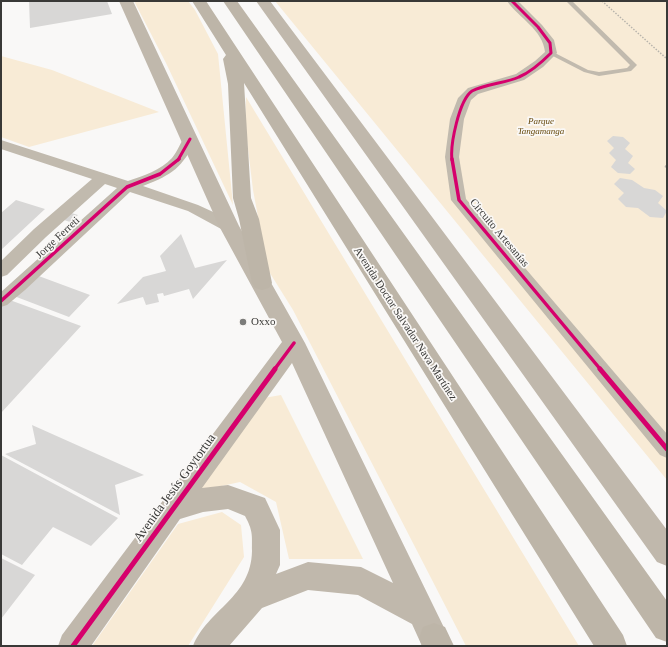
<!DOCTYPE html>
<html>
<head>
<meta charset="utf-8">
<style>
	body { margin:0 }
	#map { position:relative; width:668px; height:647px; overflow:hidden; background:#f9f8f7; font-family:"Times New Roman",serif }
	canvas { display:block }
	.frame { position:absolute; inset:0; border:2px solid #393937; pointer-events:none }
</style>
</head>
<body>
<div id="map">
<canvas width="668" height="647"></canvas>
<div class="frame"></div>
</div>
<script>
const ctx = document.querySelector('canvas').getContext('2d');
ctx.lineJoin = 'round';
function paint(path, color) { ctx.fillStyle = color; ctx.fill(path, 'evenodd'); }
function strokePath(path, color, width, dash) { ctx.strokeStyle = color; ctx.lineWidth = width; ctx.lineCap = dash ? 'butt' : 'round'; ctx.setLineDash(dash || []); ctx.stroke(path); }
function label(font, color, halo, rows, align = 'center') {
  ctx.font = font + ' "Times New Roman",serif'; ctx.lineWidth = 3.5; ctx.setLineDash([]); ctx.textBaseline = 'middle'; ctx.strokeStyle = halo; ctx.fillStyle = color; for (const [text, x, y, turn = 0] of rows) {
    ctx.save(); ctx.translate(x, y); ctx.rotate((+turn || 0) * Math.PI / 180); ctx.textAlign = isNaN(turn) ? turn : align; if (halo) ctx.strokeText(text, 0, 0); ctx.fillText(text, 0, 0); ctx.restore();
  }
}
const green = new Path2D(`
	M134,1H188L195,10L218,54L233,205L166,63Z
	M275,1H667V480Z
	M1,56L52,70L159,112L29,147L1,137Z
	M246,97L579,646H466L293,310L268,270L253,190L245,124Z
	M281,395L363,559H289L276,502L240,482L194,492L258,399Z
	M222,512L241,525L244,557L188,646H92L178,524Z`);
const building = new Path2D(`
	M29,1H107L112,14L30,28Z
	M613,136L623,137L630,143L625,149L633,156L628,163L635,169L630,174L618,173L611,167L616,160L609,153L614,148L607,141Z
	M620,178L632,180L644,188L655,190L663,196L658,203L667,211L663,218L650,217L638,208L626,207L618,199L624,193L614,184Z
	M16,200L45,209L1,250V213Z
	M68,212L78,215L70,222L61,219Z
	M181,234L195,268L227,260L193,299L189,289L164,296L163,293L157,294L159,302L146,305L143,297L117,304L143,277L166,271L160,256Z
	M36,275L90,295L69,317L14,296Z
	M7,299L81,326L1,413V305Z
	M32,425L144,475L115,485L120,515L5,454L36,444Z
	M1,455L118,518L91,546L53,527L22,565L1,554Z
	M1,558L35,575L1,619Z`);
const pathFar1 = new Path2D(`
	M602,1L667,59`);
const path = new Path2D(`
	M665,166L667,167`);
const lane = new Path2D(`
	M566,1H572L636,64L637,65L631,71L599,76L584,72L549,54V52H553L588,70L599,72L627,68L630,65Z`);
const street = new Path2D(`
	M507,1H518L542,25L554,40L557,53L543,67L524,80L478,94L471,100L464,119L459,157L466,199L667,434V458L660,455L451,200L445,157L450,119L458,98L468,88L516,74L535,61L545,52C543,30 519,18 507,1Z
	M190,135L195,136L197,139C181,168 174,174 143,186L198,205L235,222L237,226L235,230L229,231L223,230L188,211L130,192L25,290L7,305L1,307V292L117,188L105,184L46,237L7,275L1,277V261L34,229L92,179L1,149V140L128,181C143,176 161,170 172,158C178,151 180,143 185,136Z`);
const secondary = new Path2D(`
	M119,1H133L239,226L305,343L453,646H422L412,624L358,595L308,590L262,608L229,646H193C208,609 251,598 252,551C252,534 253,531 245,516L228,509L203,512L180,519L91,646H58L62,635L282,342L219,226ZM292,363L393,583L361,567L308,562L276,574L280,565V530L265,498L228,485L202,488Z
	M256,1H270L667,530V566L657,562Z`);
const highway = new Path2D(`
	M192,1H206L623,635L627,646H594L244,83L251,198L259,219L272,283L269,288L262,290L255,288L252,283L239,219L233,198L228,84L223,59L226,55Z
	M223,1H237L667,601V642L656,638Z
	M434,623L445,627L454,646H422L419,638L423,627Z`);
const cyclewayFar2 = new Path2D(`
	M178,160L190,139
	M452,160C450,145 459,100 472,91C485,84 506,83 519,77C531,72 542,62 551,53L550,43L538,27L512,1`);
const cyclewayFar1 = new Path2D(`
	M452,159L459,200L601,370
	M1,301L127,187L160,174L179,159
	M274,370L294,343`);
const cycleway = new Path2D(`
	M600,369L667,449
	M73,646L275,369`);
const markers = [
	[243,322,4,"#7c7c7a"]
];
const farParknames = [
	["Parque",541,122],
	["Tangamanga",541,132]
];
const streetNames = [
	["Circuito Artesanías",499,233,50],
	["Jorge Ferreti",58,238,-43],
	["Avenida Doctor Salvador Nava Martínez",405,324,57]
];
const poiNames = [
	["Oxxo",251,322]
];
const nearStreetnames = [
	["Avenida Jesús Goytortua",175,488,-54]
];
paint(green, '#f8ebd6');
paint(building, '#d8d7d6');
strokePath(pathFar1, '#b8b4ac', 1.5, [1.5, 1.5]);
strokePath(path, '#b8b4ac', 2.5, [2, 2]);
paint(lane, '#c1baae');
paint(street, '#c1baae');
paint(secondary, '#c0b8ac');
paint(highway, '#bdb5a8');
strokePath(cyclewayFar2, '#d6006c', 3);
strokePath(cyclewayFar1, '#d6006c', 3.5);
strokePath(cycleway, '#d6006c', 5);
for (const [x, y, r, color] of markers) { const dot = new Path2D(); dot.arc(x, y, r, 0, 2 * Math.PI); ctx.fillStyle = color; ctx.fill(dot); strokePath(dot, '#faf8f6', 1.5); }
label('italic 9px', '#66490c', '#faf8f6', farParknames);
label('11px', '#393937', '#faf8f6', streetNames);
label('11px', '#393937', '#faf8f6', poiNames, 'left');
label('13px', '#393937', '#faf8f6', nearStreetnames);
</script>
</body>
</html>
